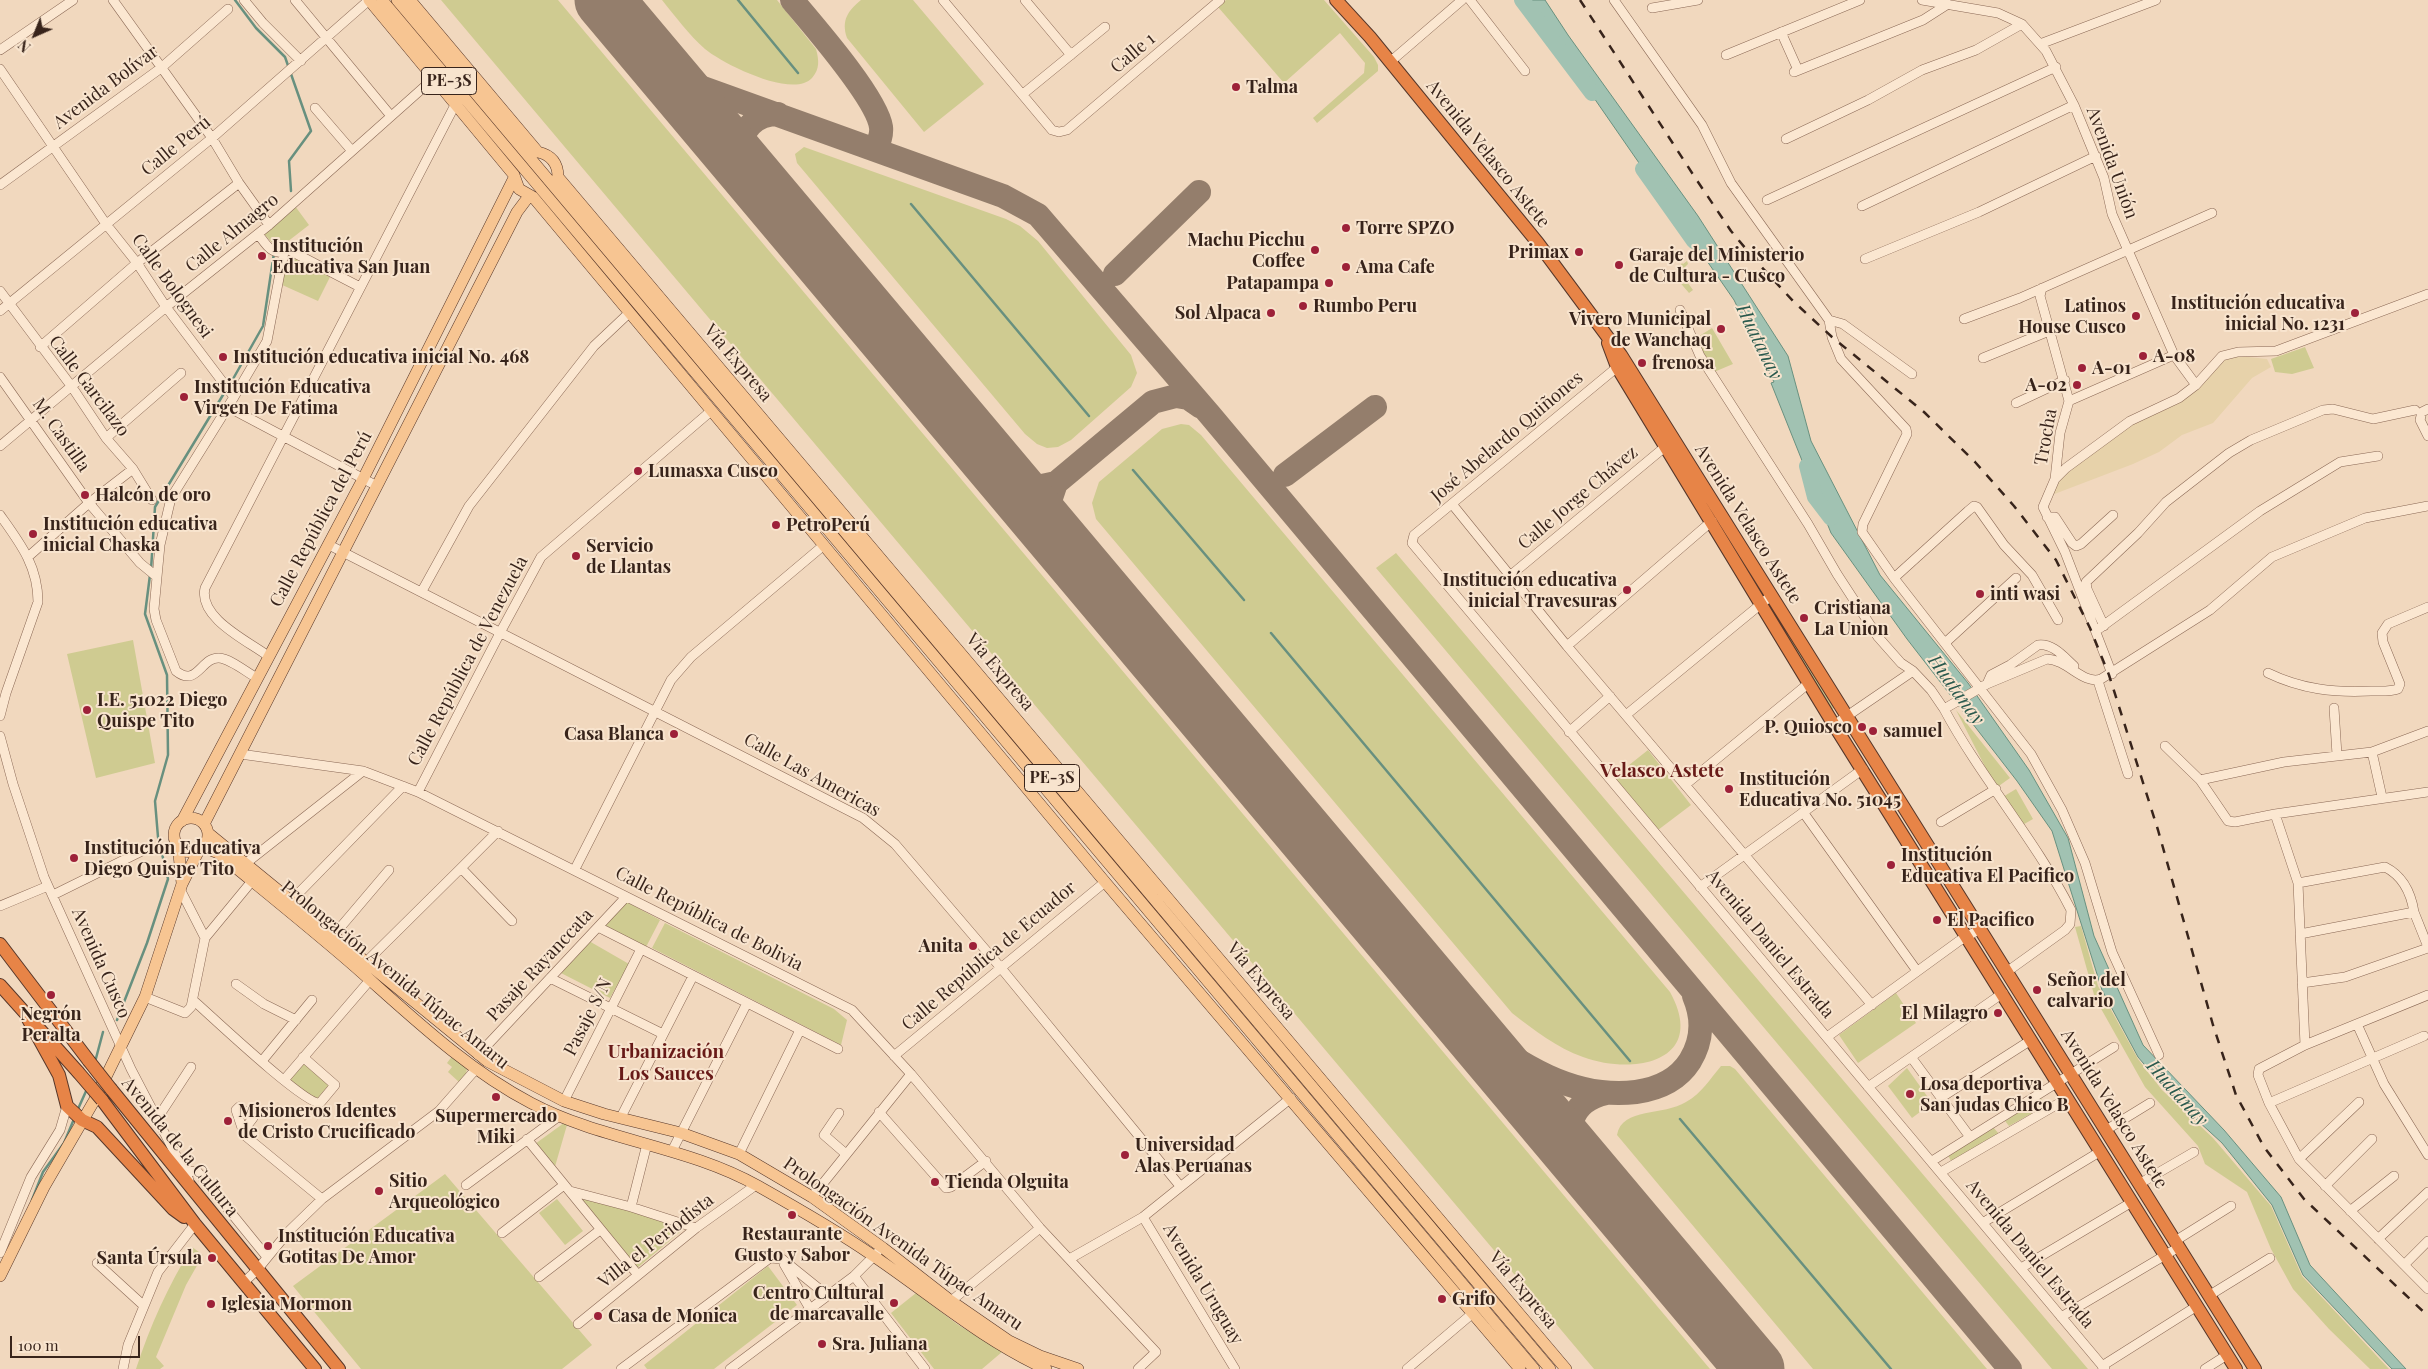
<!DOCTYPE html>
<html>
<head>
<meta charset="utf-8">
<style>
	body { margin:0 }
	#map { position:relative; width:2428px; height:1369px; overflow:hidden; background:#f1d8be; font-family:"Playfair Display",serif }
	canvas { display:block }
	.north { position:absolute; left:10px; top:10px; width:50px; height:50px; -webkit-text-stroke:4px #f8e4ce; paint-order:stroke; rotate:224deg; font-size:14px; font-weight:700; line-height:20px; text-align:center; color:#38241b }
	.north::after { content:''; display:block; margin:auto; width:18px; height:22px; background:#38241b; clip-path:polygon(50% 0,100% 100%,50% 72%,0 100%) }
	.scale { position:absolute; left:10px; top:1336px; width:130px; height:22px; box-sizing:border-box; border:2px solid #38241b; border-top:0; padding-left:6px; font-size:15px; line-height:18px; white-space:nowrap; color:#38241b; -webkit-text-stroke:4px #f8e4ce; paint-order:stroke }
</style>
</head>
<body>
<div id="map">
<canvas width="2428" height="1369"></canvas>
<div class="north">N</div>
<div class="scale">100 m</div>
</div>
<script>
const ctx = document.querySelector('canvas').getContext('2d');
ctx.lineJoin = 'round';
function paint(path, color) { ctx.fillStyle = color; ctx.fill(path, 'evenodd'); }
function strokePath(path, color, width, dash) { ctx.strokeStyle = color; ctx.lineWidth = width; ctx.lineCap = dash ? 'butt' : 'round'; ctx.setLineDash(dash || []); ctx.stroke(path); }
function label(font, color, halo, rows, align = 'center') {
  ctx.font = font + ' "Playfair Display",serif'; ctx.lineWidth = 4; ctx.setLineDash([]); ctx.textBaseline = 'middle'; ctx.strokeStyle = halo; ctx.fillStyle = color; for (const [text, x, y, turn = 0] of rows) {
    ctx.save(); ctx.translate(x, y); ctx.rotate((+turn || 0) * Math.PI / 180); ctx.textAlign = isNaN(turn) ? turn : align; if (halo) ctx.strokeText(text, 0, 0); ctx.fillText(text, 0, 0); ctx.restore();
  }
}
const farmland = new Path2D(`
	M2230,355L2267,359L2271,367L2252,378L2213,423L2182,435L2159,452L2133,464L2044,498L2056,473L2133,420L2177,398L2206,372Z`);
const green = new Path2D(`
	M441,0H558L1710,1369H1594Z
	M662,0H777L816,49C819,60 820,69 812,78C793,99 723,64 705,49C689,35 675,16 662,0Z
	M861,0H913L984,84L924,132L847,38C841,20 848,11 861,0Z
	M1226,0H1324L1374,57L1378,65V71L1317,123L1313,118L1364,73L1365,63L1340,33L1284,83L1218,7Z
	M804,147L1006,219L1020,226L1038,241L1131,355L1137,373L1131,387L1071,440L1058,447L1047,448L1037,444L1025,434L797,163L795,154Z
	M295,206L309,225L278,249L264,234Z
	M292,257L330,277L318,301L280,284Z
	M1687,261L1688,264L1680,272L1693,290L1689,293L1677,279L1676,272L1682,263L1683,264Z
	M1712,328L1733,364L1714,372L1693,340Z
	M2305,347L2314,368L2292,374L2275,372L2271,359Z
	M1181,424L1189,425L1201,435L1670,992C1708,1061 1635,1076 1583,1057C1557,1048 1534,1030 1512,1013L1096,519L1092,503L1099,482L1162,429Z
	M1396,553L2088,1369H2052L1376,568Z
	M1771,604L1834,708L1831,710L1768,607Z
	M133,640L155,763L96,778L67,654Z
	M1956,710L2010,778L1996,788Z
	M1648,750L1691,805L1658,830L1614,777Z
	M2016,789L2033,819L2019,827L2001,798Z
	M625,901L660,920L645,949L601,927Z
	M665,923L834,1009L847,1020L841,1045L652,948Z
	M2081,926L2098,986L2138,1059L2162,1090L2213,1138L2271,1206L2302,1276L2389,1369H2370L2329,1329L2293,1289L2271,1249L2247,1192L2205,1164L2198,1146L2145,1087L2095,998L2075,927Z
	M589,941L629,964L610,998L559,972Z
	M1896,993L1916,1023L1858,1063L1839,1035Z
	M453,1055L467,1068L466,1074L459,1082L448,1072L452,1067L447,1063Z
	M304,1063L330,1084L316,1100L290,1080Z
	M1721,1066H1730L1735,1069L1987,1369H1813L1617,1135C1622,1107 1664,1116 1686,1102C1702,1093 1710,1079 1721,1066Z
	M1907,1068L1932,1103L1912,1118L1888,1086Z
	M2041,1098L2045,1106L2009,1126L2005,1121Z
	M564,1123L567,1125L554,1170L535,1144Z
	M1993,1127L1999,1134L1952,1163L1948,1155Z
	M445,1174L592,1345L562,1369H361L293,1286Z
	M576,1196L686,1227L636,1269Z
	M557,1199L583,1231L565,1245L539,1213Z
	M192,1247L203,1255L186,1285L156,1357L164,1366L160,1369H136C150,1326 168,1286 192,1247Z
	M768,1266L797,1305L714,1369H647L644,1365Z
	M916,1293L957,1324L1002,1352L982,1369H934L891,1313Z`);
const water = new Path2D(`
	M1522,0H1545L1568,35L1698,216L1788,356L1811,441L1880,575L1968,683L2029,770L2068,838L2094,936L2143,1045L2224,1130L2281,1197L2310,1265L2406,1369H2392L2303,1275L2272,1205L2222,1143L2172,1097L2138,1057L2102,990L2052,831L2017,781L1907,639L1831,533L1771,383L1774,382L1734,300L1585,85Z`);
const stream = new Path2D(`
	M235,0L256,28L285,57L311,131L289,161L291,191
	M738,0L798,73
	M911,204L1089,416
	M229,386L263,326L274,253
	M1133,470L1244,600
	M151,570L155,507L226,390
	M1271,633L1630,1061
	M117,1020L147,943L168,879L158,837L155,801L168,755L167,675L145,614L150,575
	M95,1062L103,1032
	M78,1109L87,1089
	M1680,1119L1891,1369
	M32,1200L43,1172L64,1143L74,1119`);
const river = new Path2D(`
	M1522,0L1592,93
	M1643,169L1694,241
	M1807,466L1815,497L1831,518`);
const taxiway = new Path2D(`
	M792,0C813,25 877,98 881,127C882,135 879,142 876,149
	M667,75L1003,196L1038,215L1210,415L2010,1369
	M734,154C744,132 751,114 778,114
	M1115,274L1199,192
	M1285,475L1375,407
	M1013,487L1028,489L1056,483L1153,402L1176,396L1188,398L1201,407
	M1043,522L1056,483
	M1467,1026C1518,1062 1570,1100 1636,1092C1657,1089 1678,1080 1690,1061C1703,1040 1703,1017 1694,996
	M1583,1164C1563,1134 1567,1102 1606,1093`);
const runway = new Path2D(`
	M604,0L1755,1369`);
const minor = new Path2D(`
	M113,0L212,138L239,183L269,225
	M244,0L263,23L301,61
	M295,0L391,116
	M943,0L1052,130L1059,132L1067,130L1220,0
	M1025,0L1071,55
	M1470,0L1525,71
	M1614,0L1702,125L1731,183L1829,320L1832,337L1841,359L1906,429L1907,434L1863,524L1862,532L1894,578L2031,754L2062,810L2085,863L2112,952L2159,1055
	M1922,0L1998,13L2022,24L2046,51L2074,105L2104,178L2112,214L2174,355L2196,385
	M1652,8L1698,0
	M1781,32L1798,70
	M2040,44L2156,0
	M0,50L73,0
	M1726,55L1860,0
	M1390,62L1462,0
	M0,69L106,224L137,263L166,307L234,397L171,498L160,545L154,609L156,620L176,671C197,688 201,657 219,658C231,659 246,672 257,678
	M1794,72L1923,20L1948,4
	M1023,94L1105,27
	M315,108L352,151
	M1786,139L1868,100L1922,70L1976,50L2022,24
	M0,185L161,68L228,9
	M1767,200L2056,67
	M1862,206L2074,105
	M258,234C266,244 270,254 284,252L285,248L360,287
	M1865,259L1979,212L2096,156
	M2042,288L2040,296L2069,401
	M0,291L72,387L106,438L133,469L152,500
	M1680,310L1700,356L1808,524L1837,574L1878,637L1901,663L1913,671
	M0,311L212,138L369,0
	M1964,319L2020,298L2212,213
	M1829,320L1843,324L1912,374
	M40,347L137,263L239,183
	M1983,358L2049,331
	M1621,364L1414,535L1412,543L2105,1369
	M0,377L89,503L140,563L157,577
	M234,397L267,341L284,252
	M2069,401L2174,355
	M2016,403L2065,380
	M228,407L377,486
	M2428,409L2422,412L2420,420L2428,436
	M106,438L181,373
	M0,446L166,307L269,225L433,79
	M2055,479L2060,433L2069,401
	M1452,504L1567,646L1872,1005
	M0,515C20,543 38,566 38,602L6,693L0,716
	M2047,517H2055L2072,543L2076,546L2081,544L2113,515
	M329,545L863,818L895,844L1001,968L1180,1186
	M29,556L89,503L133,469
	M1511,575L1666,446
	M1894,578L1968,511L1974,506L1977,507L2004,545L2032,575L2058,620
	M422,591L469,506L594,346L629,313
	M2104,626L2087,589L2086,582L2138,533L2166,502L2229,453L2251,440L2323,410L2333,409L2373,419L2415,410
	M2100,628L2260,511L2340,462L2378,456
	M1945,643L2016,578
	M1567,646L1712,521
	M268,656C248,641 198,618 205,588L455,105
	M2268,673C2301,689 2334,693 2371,691C2380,691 2390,692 2398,689L2400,684L2383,642L2382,633L2388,624L2428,607
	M2112,674L2065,552L2043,507L2055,479L2066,468L2130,421L2179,398L2196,385L2222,356L2238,352L2276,351L2428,294
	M2098,681L2128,774
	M1987,684L1991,675L2010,665L2038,645C2053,643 2064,657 2074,666
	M2334,708L2337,755
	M1944,709C1981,778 2035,839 2071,910L2070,924L2065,930L2008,971
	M1626,715L1772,595
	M1834,725L1913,671L1931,690L1944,709L1987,684L2047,659C2068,660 2083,685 2101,679L2210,610L2272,557L2365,518L2428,506
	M1569,732L1610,696
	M0,736L13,784L44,877L131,1069L189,1180
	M2165,746L2200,780L2228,821L2235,822L2275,814L2428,792
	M2372,752L2382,797
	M240,754L363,771L418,792L852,1010L911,1074L1040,1228L1156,1352L1138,1369
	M2200,780L2284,762L2372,752L2428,731
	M1685,785L1809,683
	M418,792L501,631L541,557L711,411
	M1803,812L1917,971
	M2275,814L2298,883L2305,1045
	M1941,822L1996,789
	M245,864L363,771
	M461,868L498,831
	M575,869L671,680L691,657L824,545
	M2298,883L2385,867C2403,876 2411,893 2414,912
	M1700,887L1863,769
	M53,895L144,850
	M290,902L403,786
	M0,906L48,886
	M598,927L838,1049
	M2300,934L2414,912L2428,947
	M333,936L389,870
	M205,938L252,881
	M366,962L461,868L512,921
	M550,978L663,1034
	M2302,983L2345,977L2428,948
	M236,984L264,1004L296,1020
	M145,997L185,1013L191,1007L205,938L181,891
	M193,1000C210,1015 305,1105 320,1103L335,1085L303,1057
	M2357,1024L2384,1084L2428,1155
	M2424,1036L2269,1103L2299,1159L2428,1289
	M1827,1037L1959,941L1980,929
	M478,1055L626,897
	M894,1056L1105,882
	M1911,1057L1970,1137
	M262,1061L312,1000
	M284,1080L370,980
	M1868,1087L2003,993
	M1942,1097L2031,1040
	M564,1101L641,949
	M2269,1103L2258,1075L2259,1069L2305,1045L2428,995
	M879,1112L946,1188L951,1187L986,1161
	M839,1113L824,1135L846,1154
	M621,1117L693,976
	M157,1119L191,1067
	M2106,1130L2150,1103
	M243,1131L236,1110L239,1107L253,1118L243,1131V1134L322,1199
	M527,1139L638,1275
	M672,1151L747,1003
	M739,1154L800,1030
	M2299,1159L2359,1102
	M1932,1161L2114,1047
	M186,1172L197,1171L267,1257
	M1941,1172L2068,1098
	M2139,1184L2194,1152
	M466,1185L558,1117
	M2325,1186L2372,1139
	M570,1191L631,1207L696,1228
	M812,1197L911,1074
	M631,1207L647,1144
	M2350,1211L2394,1176
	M1143,1217L1235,1369
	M1984,1222L2101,1151
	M502,1233L564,1185
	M2378,1239L2428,1192
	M2175,1241L2231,1206
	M0,1253L31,1177L60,1130L67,1106
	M1071,1258L1143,1217L1291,1098
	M97,1263L143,1305
	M784,1264L810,1309
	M2404,1265L2428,1241
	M2021,1268L2132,1202
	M854,1276L925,1369
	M539,1277L600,1230
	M243,1283L257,1270L289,1231L322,1199L439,1111L476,1069
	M2210,1295L2270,1258
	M951,1301L1040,1228
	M2061,1317L2179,1247
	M578,1324L696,1228L756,1185
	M2102,1366L2197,1306
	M123,1369L128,1345L158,1272L195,1224
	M621,1369L770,1258L782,1259L828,1296
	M730,1369L854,1276L877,1253
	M1407,1369L1473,1313
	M2205,1369L2227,1355`);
const major = new Path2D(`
	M369,0L514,175L519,189L533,197L1105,882L1520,1369
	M382,0L1534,1369
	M397,0L1550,1369
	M410,0L538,152C551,155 558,163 558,177L1566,1369
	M174 835a17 17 0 1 1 34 0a17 17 0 1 1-34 0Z
	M182,821L363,479L514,178
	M204,824L517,212L529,196
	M208,833L487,1061L564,1101L604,1114L681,1133L739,1154L812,1197L883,1248L951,1301L1009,1341L1040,1356L1078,1369
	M178,845L182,883
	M203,847L218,853C263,890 308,926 352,964C408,1013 464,1068 531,1103C603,1141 687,1146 758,1186C797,1208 836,1230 872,1255C930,1294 982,1340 1046,1369
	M0,1276L44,1187L94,1101L145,997L182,884L199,850`);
const highway = new Path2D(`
	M1336,0L1370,37L1538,243L1621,355L2255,1369
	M1608,343L1617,367L1834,725L2236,1369
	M0,944L89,1061
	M0,985L78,1072
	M27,1017L59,1075L67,1106L82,1120L97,1127L173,1209L184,1217
	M111,1089L339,1369
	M102,1100L195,1224L315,1369`);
const rail = new Path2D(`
	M1580,0L1694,176L1731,231L1756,261L1793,301L1832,337L1924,412L1975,462L2014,506L2056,560L2090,628L2109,675L2158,830L2213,1025L2236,1095L2264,1147L2304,1199L2428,1316`);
const highwayBridge = new Path2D(`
	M89,1061L111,1089
	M78,1072L102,1100`);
const markers = [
	[1236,87,5,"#9d2139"],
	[1346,228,5,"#9d2139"],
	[1315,250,5,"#9d2139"],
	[1579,252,5,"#9d2139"],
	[262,256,5,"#9d2139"],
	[1619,265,5,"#9d2139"],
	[1346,267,5,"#9d2139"],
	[1329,283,5,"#9d2139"],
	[1303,306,5,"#9d2139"],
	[1271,313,5,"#9d2139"],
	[2355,313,5,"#9d2139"],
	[2136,316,5,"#9d2139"],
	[1721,329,5,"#9d2139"],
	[2143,356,5,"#9d2139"],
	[223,357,5,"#9d2139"],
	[1642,363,5,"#9d2139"],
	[2082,368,5,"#9d2139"],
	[2077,385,5,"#9d2139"],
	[184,397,5,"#9d2139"],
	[638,471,5,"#9d2139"],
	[85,495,5,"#9d2139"],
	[776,525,5,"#9d2139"],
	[33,534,5,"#9d2139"],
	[576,556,5,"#9d2139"],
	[1627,590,5,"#9d2139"],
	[1980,594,5,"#9d2139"],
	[1804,618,5,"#9d2139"],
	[87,710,5,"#9d2139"],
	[1862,727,5,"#9d2139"],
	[1873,731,5,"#9d2139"],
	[674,734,5,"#9d2139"],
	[1729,789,5,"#9d2139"],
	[74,858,5,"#9d2139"],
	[1891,865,5,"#9d2139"],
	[1937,920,5,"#9d2139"],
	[973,946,5,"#9d2139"],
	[2037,990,5,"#9d2139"],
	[51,995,5,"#9d2139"],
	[1998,1013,5,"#9d2139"],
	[1910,1094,5,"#9d2139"],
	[496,1097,5,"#9d2139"],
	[228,1121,5,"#9d2139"],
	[1125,1155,5,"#9d2139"],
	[935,1182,5,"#9d2139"],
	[379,1191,5,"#9d2139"],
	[792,1215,5,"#9d2139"],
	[268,1246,5,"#9d2139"],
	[212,1258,5,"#9d2139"],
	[1442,1299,5,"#9d2139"],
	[894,1303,5,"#9d2139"],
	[211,1304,5,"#9d2139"],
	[598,1316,5,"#9d2139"],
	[822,1344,5,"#9d2139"]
];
const shields = [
	[449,81,55],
	[1052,778,55]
];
const shieldNames = [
	["PE-3S",449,81],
	["PE-3S",1052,778]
];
const streetNames = [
	["Calle 1",1133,53,-40],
	["Avenida Bolívar",106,87,-37],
	["Calle Perú",176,146,-39],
	["Avenida Velasco Astete",1488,154,51],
	["Avenida Unión",2112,163,70],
	["Calle Almagro",232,233,-39],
	["Calle Bolognesi",172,286,54],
	["Vía Expresa",738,363,50],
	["Calle Garcilazo",89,386,53],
	["M. Castilla",61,435,55],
	["José Abelardo Quiñones",1507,437,-40],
	["Trocha",2046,437,-80],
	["Calle Jorge Chávez",1578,498,-40],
	["Calle República del Perú",321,519,-62],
	["Avenida Velasco Astete",1748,524,58],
	["Calle República de Venezuela",468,661,-62],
	["Vía Expresa",1000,672,50],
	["Calle Las Americas",812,775,29],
	["Calle República de Bolivia",709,919,27],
	["Avenida Daniel Estrada",1770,944,50],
	["Calle República de Ecuador",989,956,-40],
	["Avenida Cusco",101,963,66],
	["Pasaje Rayanccata",540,965,-47],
	["Prolongación Avenida Túpac Amaru",395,975,39],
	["Vía Expresa",1261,981,50],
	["Pasaje S/N",588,1017,-63],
	["Avenida Velasco Astete",2114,1109,58],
	["Avenida de la Cultura",180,1147,51],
	["Villa el Periodista",656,1241,-38],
	["Prolongación Avenida Túpac Amaru",903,1244,35],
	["Avenida Daniel Estrada",2030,1254,50],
	["Avenida Uruguay",1203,1284,59],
	["Vía Expresa",1523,1290,50]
];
const poiNames = [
	["Talma",1246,87],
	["Torre SPZO",1356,228],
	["Machu Picchu",1305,240,"right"],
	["Coffee",1305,261,"right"],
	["Institución",272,246],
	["Educativa San Juan",272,267],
	["Primax",1569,252,"right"],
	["Garaje del Ministerio",1629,255],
	["de Cultura - Cusco",1629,276],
	["Ama Cafe",1356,267],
	["Patapampa",1319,283,"right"],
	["Institución educativa",2345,303,"right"],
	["inicial No. 1231",2345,324,"right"],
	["Rumbo Peru",1313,306],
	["Latinos",2126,306,"right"],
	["House Cusco",2126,327,"right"],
	["Sol Alpaca",1261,313,"right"],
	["Vivero Municipal",1711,319,"right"],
	["de Wanchaq",1711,340,"right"],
	["A-08",2153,356],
	["Institución educativa inicial No. 468",233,357],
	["frenosa",1652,363],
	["A-01",2092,368],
	["A-02",2067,385,"right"],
	["Institución Educativa",194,387],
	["Virgen De Fatima",194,408],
	["Lumasxa Cusco",648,471],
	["Halcón de oro",95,495],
	["Institución educativa",43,524],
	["inicial Chaska",43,545],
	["PetroPerú",786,525],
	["Servicio",586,546],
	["de Llantas",586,567],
	["Institución educativa",1617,580,"right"],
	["inicial Travesuras",1617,601,"right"],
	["inti wasi",1990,594],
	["Cristiana",1814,608],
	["La Union",1814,629],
	["I.E. 51022 Diego",97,700],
	["Quispe Tito",97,721],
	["P. Quiosco",1852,727,"right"],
	["samuel",1883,731],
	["Casa Blanca",664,734,"right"],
	["Institución",1739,779],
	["Educativa No. 51045",1739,800],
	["Institución Educativa",84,848],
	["Diego Quispe Tito",84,869],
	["Institución",1901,855],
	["Educativa El Pacifico",1901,876],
	["El Pacifico",1947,920],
	["Anita",963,946,"right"],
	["Señor del",2047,980],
	["calvario",2047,1001],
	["El Milagro",1988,1013,"right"],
	["Negrón",51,1014,"center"],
	["Peralta",51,1035,"center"],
	["Losa deportiva",1920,1084],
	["San judas Chico B",1920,1105],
	["Misioneros Identes",238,1111],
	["de Cristo Crucificado",238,1132],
	["Supermercado",496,1116,"center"],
	["Miki",496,1137,"center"],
	["Universidad",1135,1145],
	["Alas Peruanas",1135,1166],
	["Sitio",389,1181],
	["Arqueológico",389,1202],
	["Tienda Olguita",945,1182],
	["Restaurante",792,1234,"center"],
	["Gusto y Sabor",792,1255,"center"],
	["Institución Educativa",278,1236],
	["Gotitas De Amor",278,1257],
	["Santa Úrsula",202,1258,"right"],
	["Centro Cultural",884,1293,"right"],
	["de marcavalle",884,1314,"right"],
	["Grifo",1452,1299],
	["Iglesia Mormon",221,1304],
	["Casa de Monica",608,1316],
	["Sra. Juliana",832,1344]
];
const waterNames = [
	["Huatanay",1759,342,64],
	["Huatanay",1956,690,54],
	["Huatanay",2177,1093,48]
];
const neighbourhoodNames = [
	["Velasco Astete",1662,771],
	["Urbanización",666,1052],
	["Los Sauces",666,1074]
];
paint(farmland, '#e7d2aa');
paint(green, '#cfcb91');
paint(water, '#a1c2b2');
strokePath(water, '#68907f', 1);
strokePath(stream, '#68907f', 2.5);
strokePath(river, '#a1c2b2', 16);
strokePath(taxiway, '#947e6c', 24);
strokePath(runway, '#947e6c', 59);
strokePath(minor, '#8a6855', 10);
strokePath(major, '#57372a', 12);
strokePath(highway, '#57372a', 14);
strokePath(minor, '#fbe7d1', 9);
strokePath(major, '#f7c592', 11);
strokePath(highway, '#e78447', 12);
strokePath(rail, '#38241b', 2.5, [9, 9]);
strokePath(highwayBridge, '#57372a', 14, []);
strokePath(highwayBridge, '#e78447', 12);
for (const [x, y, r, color] of markers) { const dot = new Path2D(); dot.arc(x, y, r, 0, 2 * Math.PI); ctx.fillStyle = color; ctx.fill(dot); strokePath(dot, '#f8e4ce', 2); }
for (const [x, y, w] of shields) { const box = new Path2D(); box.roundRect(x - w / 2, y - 13.5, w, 27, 4); ctx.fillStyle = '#f8e4ce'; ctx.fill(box); strokePath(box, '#38241b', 1); }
label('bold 16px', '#38241b', null, shieldNames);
label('18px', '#38241b', '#f8e4ce', streetNames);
label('bold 18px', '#38241b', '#f8e4ce', poiNames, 'left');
label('italic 19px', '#29594d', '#f8e4ce', waterNames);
label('bold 19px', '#681a18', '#f8e4ce', neighbourhoodNames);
</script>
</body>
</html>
